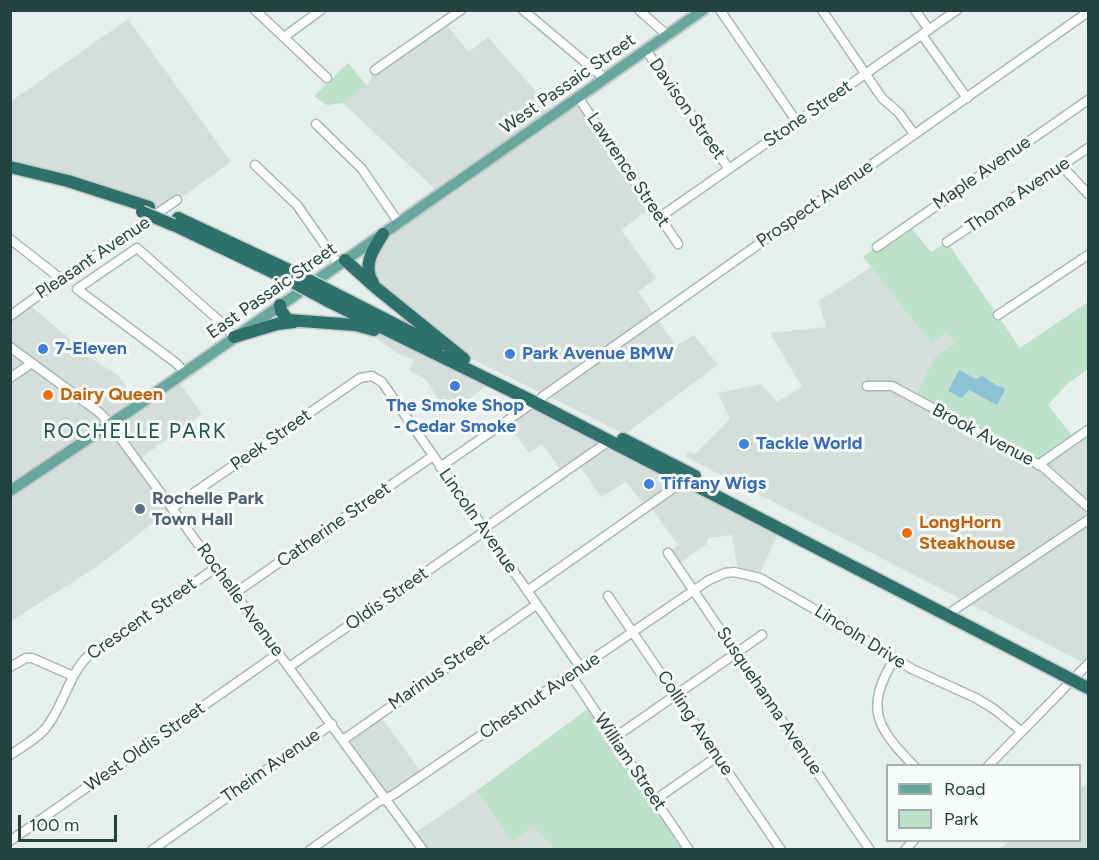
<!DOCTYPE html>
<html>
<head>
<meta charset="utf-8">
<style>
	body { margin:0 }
	#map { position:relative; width:1099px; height:860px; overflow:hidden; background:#e6efec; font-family:Figtree,sans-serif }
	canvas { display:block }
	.frame { position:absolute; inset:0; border:12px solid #23433e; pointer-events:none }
	.legend { position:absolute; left:886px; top:764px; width:195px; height:78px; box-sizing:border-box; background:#f7fbf9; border:2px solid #a2b1ae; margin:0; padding:8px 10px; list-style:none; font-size:18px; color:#23433e }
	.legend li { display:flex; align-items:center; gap:12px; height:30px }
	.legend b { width:30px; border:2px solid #a2b1ae }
	.scale { position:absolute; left:18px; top:815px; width:99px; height:27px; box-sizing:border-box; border:3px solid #23433e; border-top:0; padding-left:8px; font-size:18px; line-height:21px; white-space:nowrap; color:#23433e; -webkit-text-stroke:4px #f7fbf9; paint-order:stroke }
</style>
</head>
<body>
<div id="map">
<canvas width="1099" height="860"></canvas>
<div class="frame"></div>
<ul class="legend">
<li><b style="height:8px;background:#68a79e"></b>Road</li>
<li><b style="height:16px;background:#bee1cb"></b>Park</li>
</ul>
<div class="scale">100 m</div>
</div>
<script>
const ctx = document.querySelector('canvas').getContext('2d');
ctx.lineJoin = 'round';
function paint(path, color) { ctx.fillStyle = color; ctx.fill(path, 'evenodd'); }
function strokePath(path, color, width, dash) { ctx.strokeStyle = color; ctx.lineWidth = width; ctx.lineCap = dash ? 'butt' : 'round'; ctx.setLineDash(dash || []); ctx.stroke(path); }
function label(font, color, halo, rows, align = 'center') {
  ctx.font = font + ' Figtree,sans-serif'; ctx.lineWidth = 6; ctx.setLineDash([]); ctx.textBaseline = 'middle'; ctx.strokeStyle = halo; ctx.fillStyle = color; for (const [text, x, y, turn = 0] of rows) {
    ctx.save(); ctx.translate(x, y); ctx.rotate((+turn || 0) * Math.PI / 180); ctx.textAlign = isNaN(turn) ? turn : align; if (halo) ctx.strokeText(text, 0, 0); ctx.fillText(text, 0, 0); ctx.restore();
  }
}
const built = new Path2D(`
	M128,19L231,162L164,210L11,163L10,102Z
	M444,22L469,52L488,37L553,111L578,97L653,206L621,230L656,278L638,292L676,346L694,335L718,365L625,434L466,356L369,276L383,234L440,194L343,103L367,86L375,70Z
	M871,267L930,342L947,331L956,345L1075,440L1088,431V665L686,457L688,452L695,454L730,419L718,393L761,384L777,402L802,387L770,333L826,327L819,301Z
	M27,303L81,348L79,351L118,375L138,404L176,378L202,414L138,460L172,508L98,566L11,621V316Z
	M356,325L371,329L493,381L448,414L426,380L409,370L414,360L398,353Z
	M534,402L780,529L758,577L738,572L732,535L708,538L707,544L676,565L668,553L678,545L650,506L646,508L626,482L601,497L578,463L563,473L542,444L529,453L506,422Z
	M379,714L423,775L386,799L343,740Z
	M1088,782V849H998L1010,841L1080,840V789Z
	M476,791L513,842L533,824L554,849H423L412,835Z`);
const green = new Path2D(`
	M348,63L367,86L343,103L327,105L314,96Z
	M908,224L931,252L947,242L1020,348L1088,302V369L1067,384L1048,405L1075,440L1048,471L915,398L934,358L955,344L947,332L931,343L863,257Z
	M592,706L690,849H554L533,825L513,842L476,791Z`);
const water = new Path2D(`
	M959,370L976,379L982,376L998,386L1003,387L1005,390L997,405L969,390L962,398L948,391Z`);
const minor = new Path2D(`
	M255,10L327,78
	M523,10L604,78
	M639,10L667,35
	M720,10L797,122
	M822,10L882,98L899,113L914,134
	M915,10L929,30
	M922,35L967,98
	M284,37L321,10
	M646,50L729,169
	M375,70L461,10
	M578,97L678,244
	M316,124L362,169L399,223
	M255,165L297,205L338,264
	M1062,166L1088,194
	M660,217L957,10
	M10,239L61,279
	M947,242L1088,148
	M877,247L1088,100
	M998,315L1088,255
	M10,316L61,279L177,200
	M10,347L100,413L110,424L423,850
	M185,372L176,363L77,289L137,248L223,324L234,337
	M10,378L32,363
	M867,386H892L1043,467L1088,507
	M542,397L1088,12
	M1038,465L1088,430
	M440,467L534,402
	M172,508L360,378L372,376L382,382L581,668
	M483,529L609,441
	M668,553L870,850
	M527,591L685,480
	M235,593L433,456
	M608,596L781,850
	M954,610L1088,520
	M895,658C864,708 876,727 914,766
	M10,667L26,658H32L73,676
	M289,667L485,531
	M571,675L689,850
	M614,738L762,635
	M343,740L536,605
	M10,755C22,747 35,740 45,729C64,706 68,675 89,655L217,567
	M988,766L1088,664
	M655,800L718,756
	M10,841L279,653
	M152,850L332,724
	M310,850L378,802L393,795L709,580L725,573L734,572L760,578L837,622L912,669L976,698L994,709L1021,731
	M905,850L914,840`);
const major = new Path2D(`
	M10,491L131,410L703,10`);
const highway = new Path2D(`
	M10,167L68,181L149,207
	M178,218L291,271
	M174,225L285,278
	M345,260L375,287L464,359
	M373,283C362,265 373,250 383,234
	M334,293L438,346
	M326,300L534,402L1063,675
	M280,305L281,311L288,320L356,325L374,330
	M234,337L277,324L294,322
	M623,439L695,476
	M1080,684L1088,688`);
const highwayBridge = new Path2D(`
	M142,212L173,225
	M291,271L334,293
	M285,278L326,300
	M1063,675L1080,684`);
const markers = [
	[43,349,6,"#3f7fe0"],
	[510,354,6,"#3f7fe0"],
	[455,386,6,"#3f7fe0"],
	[48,395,6,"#e8710a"],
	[744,444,6,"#3f7fe0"],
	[649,484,6,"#3f7fe0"],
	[140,509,6,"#5c6f8a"],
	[907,533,6,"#e8710a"]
];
const streetNames = [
	["West Passaic Street",568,84,-35],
	["Davison Street",687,109,55],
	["Stone Street",808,114,-35],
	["Lawrence Street",628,170,56],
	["Maple Avenue",982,173,-35],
	["Thoma Avenue",1018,195,-34],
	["Prospect Avenue",815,204,-35],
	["Pleasant Avenue",93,258,-34],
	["East Passaic Street",272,291,-35],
	["Brook Avenue",983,435,28],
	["Peek Street",271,440,-35],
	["Lincoln Avenue",478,521,55],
	["Catherine Street",334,525,-35],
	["Oldis Street",387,599,-35],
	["Rochelle Avenue",240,600,54],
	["Crescent Street",142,619,-35],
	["Lincoln Drive",860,637,32],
	["Marinus Street",439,672,-35],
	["Chestnut Avenue",540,696,-34],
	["Susquehanna Avenue",769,701,56],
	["Colling Avenue",695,723,56],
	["West Oldis Street",145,747,-35],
	["William Street",630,762,56],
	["Theim Avenue",271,766,-35]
];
const shopNames = [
	["7-Eleven",55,349],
	["Park Avenue BMW",522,354],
	["The Smoke Shop",455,406,"center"],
	["- Cedar Smoke",455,427,"center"],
	["Tackle World",756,444],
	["Tiffany Wigs",661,484]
];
const foodNames = [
	["Dairy Queen",60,395],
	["LongHorn",919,523],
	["Steakhouse",919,544]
];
const serviceNames = [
	["Rochelle Park",152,499],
	["Town Hall",152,520]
];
const quarterNames = [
	["ROCHELLE PARK",135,432]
];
paint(built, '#d4dfdb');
paint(green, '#bee1cb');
paint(water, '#8cc2d6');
strokePath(minor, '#a8b8b4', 11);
strokePath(major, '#c1cac9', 14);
strokePath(highway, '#c1cac9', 15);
strokePath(minor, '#fff', 8);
strokePath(major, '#68a79e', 10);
strokePath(highway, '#2d716a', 12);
strokePath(highwayBridge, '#c1cac9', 15, []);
strokePath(highwayBridge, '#2d716a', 12);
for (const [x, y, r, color] of markers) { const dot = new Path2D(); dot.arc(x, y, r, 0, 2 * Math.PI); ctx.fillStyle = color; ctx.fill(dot); strokePath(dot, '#f7fbf9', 2); }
label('18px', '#23433e', '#f7fbf9', streetNames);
label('bold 18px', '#366cbe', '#f7fbf9', shopNames, 'left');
label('bold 18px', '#c56008', '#f7fbf9', foodNames, 'left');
label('bold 18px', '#4e5e75', '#f7fbf9', serviceNames, 'left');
ctx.letterSpacing = '1.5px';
label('21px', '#1d574f', '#f7fbf9', quarterNames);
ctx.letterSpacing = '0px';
</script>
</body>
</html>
